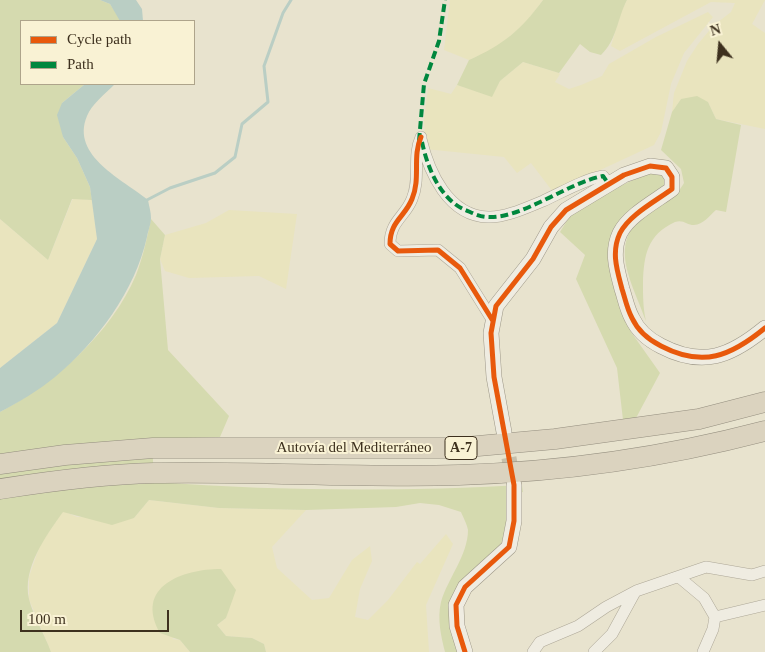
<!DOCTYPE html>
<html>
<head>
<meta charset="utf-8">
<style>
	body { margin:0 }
	#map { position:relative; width:765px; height:652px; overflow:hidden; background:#e8e3ce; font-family:"Times New Roman",serif }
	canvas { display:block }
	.legend { position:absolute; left:20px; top:20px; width:175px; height:65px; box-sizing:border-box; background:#f9f2d4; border:1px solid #aea48b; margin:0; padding:6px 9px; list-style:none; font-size:15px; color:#3d301e }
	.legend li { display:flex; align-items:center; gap:10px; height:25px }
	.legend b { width:25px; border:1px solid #aea48b }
	.north { position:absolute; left:695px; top:20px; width:50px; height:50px; -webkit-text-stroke:4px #f9f2d4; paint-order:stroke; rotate:343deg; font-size:14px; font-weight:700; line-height:20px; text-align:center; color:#3d301e }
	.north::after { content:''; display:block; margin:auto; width:18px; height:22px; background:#3d301e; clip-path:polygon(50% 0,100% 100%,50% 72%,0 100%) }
	.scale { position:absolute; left:20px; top:610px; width:149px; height:22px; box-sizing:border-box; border:2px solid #3d301e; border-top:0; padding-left:6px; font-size:15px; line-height:18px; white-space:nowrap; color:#3d301e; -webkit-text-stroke:4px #f9f2d4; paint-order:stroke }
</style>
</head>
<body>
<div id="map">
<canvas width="765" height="652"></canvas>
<ul class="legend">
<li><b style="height:6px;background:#e8590c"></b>Cycle path</li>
<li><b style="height:6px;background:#00873e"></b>Path</li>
</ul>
<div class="north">N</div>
<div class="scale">100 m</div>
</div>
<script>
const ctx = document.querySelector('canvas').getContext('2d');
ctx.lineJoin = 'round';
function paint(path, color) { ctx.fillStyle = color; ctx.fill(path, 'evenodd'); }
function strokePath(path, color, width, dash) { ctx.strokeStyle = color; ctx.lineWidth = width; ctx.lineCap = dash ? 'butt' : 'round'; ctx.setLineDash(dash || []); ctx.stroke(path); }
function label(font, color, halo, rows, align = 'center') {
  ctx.font = font + ' "Times New Roman",serif'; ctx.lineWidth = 4; ctx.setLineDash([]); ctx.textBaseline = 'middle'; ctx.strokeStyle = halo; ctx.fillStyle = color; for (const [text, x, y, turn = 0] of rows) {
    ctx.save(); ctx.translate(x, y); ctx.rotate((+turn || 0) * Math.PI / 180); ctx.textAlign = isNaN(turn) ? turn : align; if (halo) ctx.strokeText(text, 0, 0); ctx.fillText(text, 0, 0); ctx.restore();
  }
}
const farmland = new Path2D(`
	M450,0H543L527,22L495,49L469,60L444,50Z
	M627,0H765L752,24L765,33V129L716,119L708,102L681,99L672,112L674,93L687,61L698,44L713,26L731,12L735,3L711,2L620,51L611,46L621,12Z
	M708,12L713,17L684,53L671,84L661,132L654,145L553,192L531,163L517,173L504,157L425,149L424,118L428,88L451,94L457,85L492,96L500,81L523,62L559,73L560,74L555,82L569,89L581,85L602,76L609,64L656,37Z
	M73,198L92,200L97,239L57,323L0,368V219L48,260Z
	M229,210L297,214L286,289L259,276L189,278L165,271L160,259L165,235L206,223Z
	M149,500L219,508L306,510L272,547L277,568L312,600L329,598L352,560L370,546L372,561L360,589L355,617L368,620L388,600L417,562L420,564L446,534L453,544L426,605L429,652H266L264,644L252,638L226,636L217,625L226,618L229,607L172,639L180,640L190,652H51L29,599V577L40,545L63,511L77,517L134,518Z`);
const green = new Path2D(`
	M0,0H100L110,4L120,19V21H21V84H85L62,103L63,137L77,158L90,187L92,200L72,199L48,260L0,219Z
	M543,0H627C617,19 617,40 601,55L590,52L580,44L559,73L523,62L500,81L492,97L457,85L469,60C503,45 521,30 543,0Z
	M697,96L708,102L716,119L741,125L726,212L716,210C710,215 703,225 694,225C687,225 683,219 675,222C647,235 644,255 643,283C643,296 643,308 646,321C632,281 605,242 649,211C666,199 672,203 684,183L681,169L661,150L672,112L681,99Z
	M655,170L663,173L668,182L663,192L629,216L614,282L631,332L660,373L636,418L623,420L617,368L576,279L585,255L560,232L571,214L605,193Z
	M151,219L165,235L160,259L168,350L229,416L220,437L152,439L154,482C277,491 400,492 522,485L523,492L506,495L508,512L502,544L464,581L461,652H445C441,637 437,618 441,602C448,578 468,555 468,530C467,524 463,517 461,512L439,505L420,503L396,507L306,510L219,508L149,500L134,518L112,525L63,512C46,536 22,568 29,599C33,616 45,635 51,652H0V412C55,382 111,334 136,275C143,257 147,238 151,219Z
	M221,569L236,590L226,618L217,625L226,636L252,638L264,644L266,652H190L180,640L160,633C134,587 182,569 221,569Z`);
const water = new Path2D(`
	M100,0H136L142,9L143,21H120L110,4Z
	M85,84H115C105,94 92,104 87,116C70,156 124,180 148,200C149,206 151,212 151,218C151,224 148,231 147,237C135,291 97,342 55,377C38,391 19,402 0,412V368L57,323L97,239L90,187L77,158L63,137L57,115L62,103Z`);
const stream = new Path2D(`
	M145,201L170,188L215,173L235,157L242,124L268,102L264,66L283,13L291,0`);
const secondaryTunnel = new Path2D(`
	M505,435L513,481`);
const street = new Path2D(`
	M421,137C412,157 421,178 412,199C405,217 390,221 390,244L398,251L438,250L460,268L493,321
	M421,139C429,172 448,216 488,217C505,218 528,207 543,201C563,192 582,180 603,176L608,183
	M680,578L704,598L715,617L765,605
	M533,652L540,642L578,626L606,607L636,591L706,567L752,575L765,571
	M594,652L612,634L635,592
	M703,652L713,629L715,617`);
const secondary = new Path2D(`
	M504,432L494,377L491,333L496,306L533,259L551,227L566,210L624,175L650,166L666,168L672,177V189C656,201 629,215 620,233C611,252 617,270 622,289C625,298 627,309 632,318C638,331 649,340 661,346C703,368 731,356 765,328
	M465,652L457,626L456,605L465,587L509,547L514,521V485`);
const highway = new Path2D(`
	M0,464L65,455L153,448H456L555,439L699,419L765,402
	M0,489C51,481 102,474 154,473C256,471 358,478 459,475C562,472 666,457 765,431`);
const quiet = new Path2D(`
	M419,141L424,84L439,41L445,0
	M422,142C427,166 439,197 463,209C471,212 479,217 488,217C522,219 569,182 603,176L608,183`);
const cycleway = new Path2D(`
	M421,137C412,157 421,178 412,199C405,217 390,221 390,244L398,251L438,250L460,268L493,321
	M465,652L457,626L456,605L465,587L509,547L514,521V485L494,377L491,333L496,306L533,259L551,227L566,210L624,175L650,166L666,168L672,177V189C656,201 629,215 620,233C611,252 617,270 622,289C625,298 627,309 632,318C638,331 649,340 661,346C703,368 731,356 765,328`);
const shields = [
	[461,448,32]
];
const shieldNames = [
	["A-7",461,448]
];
const streetNames = [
	["Autovía del Mediterráneo",354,448]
];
paint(farmland, '#e9e4be');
paint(green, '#d5daaf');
paint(water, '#bacec4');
strokePath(stream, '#bacec4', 3);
strokePath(secondaryTunnel, '#c6bfab', 15, [15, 8]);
strokePath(street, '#ada797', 12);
strokePath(secondary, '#9d9787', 16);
strokePath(highway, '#938d7e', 21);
strokePath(street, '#efece1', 11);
strokePath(secondary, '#efece1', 15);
strokePath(highway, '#dbd3bf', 20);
strokePath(quiet, '#00873e', 4, [8, 4]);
strokePath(cycleway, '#e8590c', 5);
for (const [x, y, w] of shields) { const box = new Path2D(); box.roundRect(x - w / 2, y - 11.5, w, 23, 4); ctx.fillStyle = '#f9f2d4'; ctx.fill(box); strokePath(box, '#3d301e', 1); }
label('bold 14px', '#3d301e', null, shieldNames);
label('15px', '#3d301e', '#f9f2d4', streetNames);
</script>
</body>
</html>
